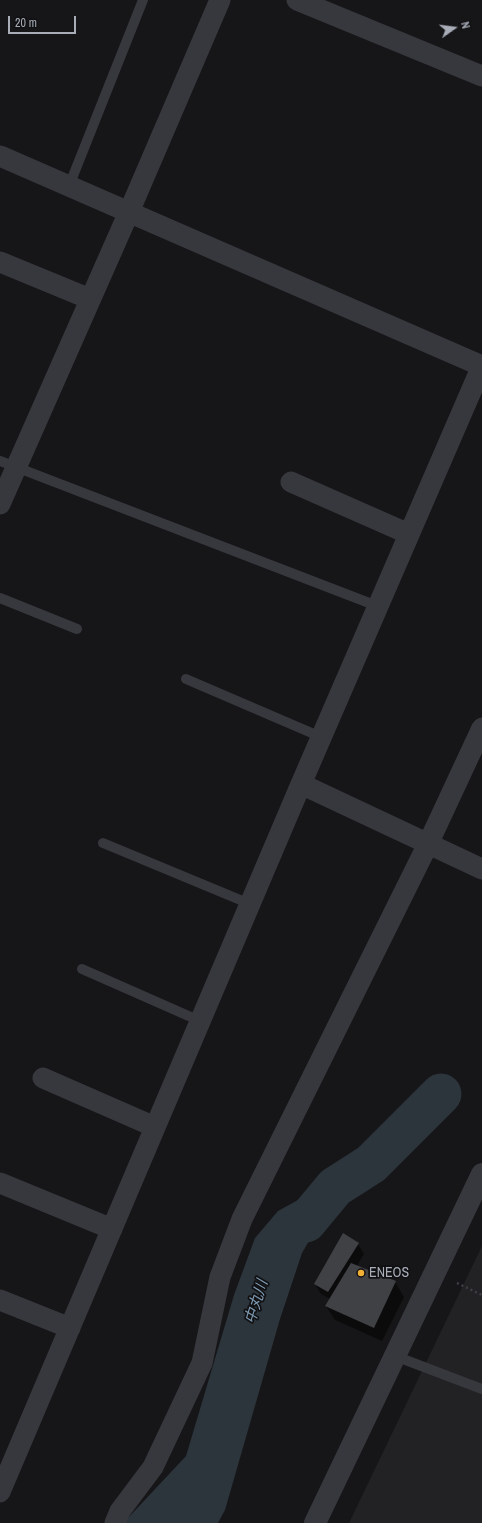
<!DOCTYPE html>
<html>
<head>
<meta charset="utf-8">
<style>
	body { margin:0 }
	#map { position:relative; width:482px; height:1523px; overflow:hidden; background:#161618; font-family:"Archivo Narrow",sans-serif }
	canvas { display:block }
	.north { position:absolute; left:434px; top:8px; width:40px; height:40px; -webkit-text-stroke:3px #111113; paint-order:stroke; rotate:76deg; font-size:11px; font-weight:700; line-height:16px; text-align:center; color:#a8adb8 }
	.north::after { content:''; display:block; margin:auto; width:14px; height:18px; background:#a8adb8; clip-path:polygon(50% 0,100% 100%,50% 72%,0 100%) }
	.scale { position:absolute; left:8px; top:16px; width:68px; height:18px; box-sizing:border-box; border:2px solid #a8adb8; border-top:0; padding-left:5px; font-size:12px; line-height:14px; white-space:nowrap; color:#a8adb8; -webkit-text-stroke:3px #111113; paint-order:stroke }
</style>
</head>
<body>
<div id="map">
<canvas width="482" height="1523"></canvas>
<div class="north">N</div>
<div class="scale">20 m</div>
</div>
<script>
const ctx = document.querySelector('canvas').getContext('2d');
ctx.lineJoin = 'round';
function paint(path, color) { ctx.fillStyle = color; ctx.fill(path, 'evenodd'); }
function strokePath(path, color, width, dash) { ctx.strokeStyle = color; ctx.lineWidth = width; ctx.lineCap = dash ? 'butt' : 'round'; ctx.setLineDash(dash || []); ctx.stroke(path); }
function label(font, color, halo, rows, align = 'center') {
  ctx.font = font + ' "Archivo Narrow","Noto Sans JP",sans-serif'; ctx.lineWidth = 3.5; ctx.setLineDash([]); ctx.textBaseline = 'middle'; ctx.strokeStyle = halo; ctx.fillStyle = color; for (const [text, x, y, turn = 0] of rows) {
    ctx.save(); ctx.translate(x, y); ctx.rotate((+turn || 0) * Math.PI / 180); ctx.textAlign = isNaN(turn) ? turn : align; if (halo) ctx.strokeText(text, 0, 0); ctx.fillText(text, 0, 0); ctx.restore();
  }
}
const built = new Path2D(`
	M482,1246V1523H349Z`);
const water = new Path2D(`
	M344,1181L302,1253L280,1319L225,1510L218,1523H126L127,1519L186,1456L234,1295L255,1238L278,1211L316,1190Z`);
const shadow = new Path2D(`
	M358,1244L364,1254L357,1266L395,1282L404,1297L382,1341L335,1320L326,1306L330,1299L321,1294L315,1284Z`);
const river = new Path2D(`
	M306,1222L335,1187L371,1164L441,1094`);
const building = new Path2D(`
	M343,1233L359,1243L328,1292L314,1284Z
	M351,1263L396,1281L374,1328L325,1306Z`);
const path = new Path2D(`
	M457,1283L482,1295`);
const service = new Path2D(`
	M69,186L143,0
	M0,461L377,606
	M0,598L77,629
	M186,679L321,737
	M103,843L250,904
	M82,969L200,1021
	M395,1356L482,1389`);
const minor = new Path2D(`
	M297,0L482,76
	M0,156L482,366
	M0,262L90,299
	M291,482L409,534
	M0,504L129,212L220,0
	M301,784L482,869
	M43,1078L155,1127
	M0,1183L112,1229
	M0,1300L70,1328
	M0,1492L301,784L482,366
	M115,1523L120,1511L153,1467L202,1363L220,1277L242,1219L428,844L482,728`);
const tertiary = new Path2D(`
	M315,1523L482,1174`);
const markers = [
	[361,1273,4,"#f2b134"]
];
const poiNames = [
	["ENEOS",369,1273]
];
const waterNames = [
	["中丸川",257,1302,-73]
];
paint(built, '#222225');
paint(water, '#2c353c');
paint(shadow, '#0007');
strokePath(river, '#2c353c', 41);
paint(building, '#404145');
strokePath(path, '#3d3f44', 2.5, [2, 3]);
strokePath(service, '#37383d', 10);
strokePath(minor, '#37383d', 21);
strokePath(tertiary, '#37383d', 22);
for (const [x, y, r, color] of markers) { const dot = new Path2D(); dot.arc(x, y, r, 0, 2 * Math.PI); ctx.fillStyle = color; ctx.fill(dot); strokePath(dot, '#111113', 1.5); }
label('14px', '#a8adb8', '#111113', poiNames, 'left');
label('italic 15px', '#7f9bb3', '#111113', waterNames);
</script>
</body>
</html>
